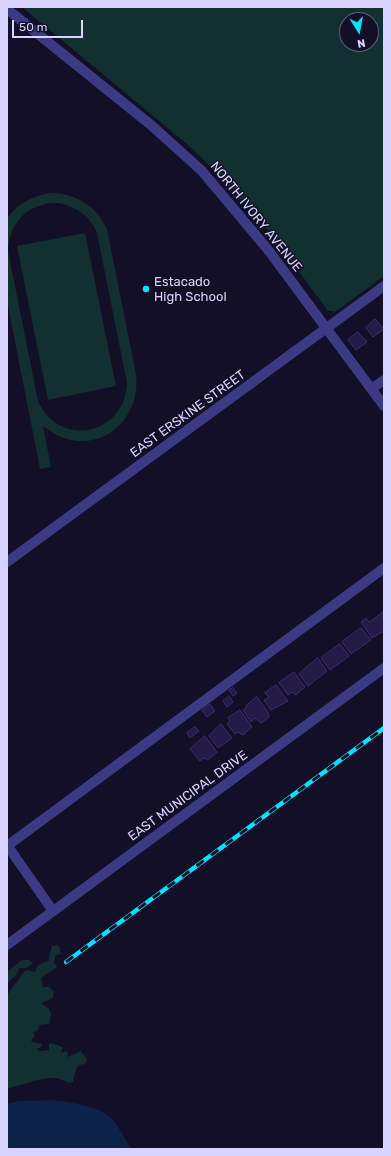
<!DOCTYPE html>
<html>
<head>
<meta charset="utf-8">
<style>
	body { margin:0 }
	#map { position:relative; width:391px; height:1156px; overflow:hidden; background:#130f26; font-family:Rubik,sans-serif }
	canvas { display:block }
	.frame { position:absolute; inset:0; border:8px solid #d9d4ff; pointer-events:none }
	.north { position:absolute; left:339px; top:12px; width:40px; height:40px; box-sizing:border-box; background:#130f26; border:1px solid #625e7d; border-radius:50%; rotate:169deg; font-size:11px; font-weight:700; line-height:16px; text-align:center; color:#d9d4ff }
	.north::after { content:''; display:block; margin:auto; width:14px; height:18px; background:#00e5ff; clip-path:polygon(50% 0,100% 100%,50% 72%,0 100%) }
	.scale { position:absolute; left:12px; top:20px; width:71px; height:18px; box-sizing:border-box; border:2px solid #d9d4ff; border-top:0; padding-left:5px; font-size:12px; line-height:14px; white-space:nowrap; color:#d9d4ff; -webkit-text-stroke:3px #130f26; paint-order:stroke }
</style>
</head>
<body>
<div id="map">
<canvas width="391" height="1156"></canvas>
<div class="frame"></div>
<div class="north">N</div>
<div class="scale">50 m</div>
</div>
<script>
const ctx = document.querySelector('canvas').getContext('2d');
ctx.lineJoin = 'round';
function paint(path, color) { ctx.fillStyle = color; ctx.fill(path, 'evenodd'); }
function strokePath(path, color, width, dash) { ctx.strokeStyle = color; ctx.lineWidth = width; ctx.lineCap = dash ? 'butt' : 'round'; ctx.setLineDash(dash || []); ctx.stroke(path); }
function label(font, color, halo, rows, align = 'center') {
  ctx.font = font + ' Rubik,sans-serif'; ctx.lineWidth = 3; ctx.setLineDash([]); ctx.textBaseline = 'middle'; ctx.strokeStyle = halo; ctx.fillStyle = color; for (const [text, x, y, turn = 0] of rows) {
    ctx.save(); ctx.translate(x, y); ctx.rotate((+turn || 0) * Math.PI / 180); ctx.textAlign = isNaN(turn) ? turn : align; if (halo) ctx.strokeText(text, 0, 0); ctx.fillText(text, 0, 0); ctx.restore();
  }
}
const green = new Path2D(`
	M22,7H384V276L335,312L332,314L334,311H328L272,235L218,174L188,145ZM347,20H371V44H347Z
	M52,193C77,194 96,206 107,229L136,374C141,414 109,450 67,439C57,436 50,431 43,426L51,467L40,469L7,301V218C19,203 33,195 52,193ZM59,203C77,207 90,216 97,233L127,383C125,435 60,449 38,401L8,251C9,221 30,202 59,203Z
	M85,233L116,386L48,400L17,246Z
	M57,945L60,948L61,954L55,956L54,963L57,967L41,978L43,987H49L54,992L53,998L41,1003L49,1009L51,1014L49,1024L39,1025L38,1031L33,1032L35,1036L31,1040L32,1042L42,1044L40,1048H37L39,1051L49,1050V1044L51,1043L63,1047L61,1053L67,1051L68,1057L81,1051L87,1059L85,1064L79,1065L76,1069L73,1082C66,1084 62,1078 55,1078C42,1077 20,1085 7,1089V995L24,972L26,970L35,972L38,965L48,961L52,946Z
	M22,960H29L33,964L26,968H19L16,975L7,983V972Z`);
const water = new Path2D(`
	M51,1100C71,1103 98,1104 113,1120C120,1129 125,1139 131,1149H7V1104L20,1101Z`);
const building = new Path2D(`
	M375,319L384,329L373,337L366,328Z
	M358,332L367,342L356,350L348,340Z
	M383,612L384,631L372,638L361,622L366,618L369,622Z
	M361,628L371,640L351,654L342,642Z
	M340,644L349,656L330,670L321,658Z
	M318,658L327,671L308,686L299,674Z
	M294,672L305,687L296,695L292,692L288,695L279,683Z
	M276,685L288,701L271,710L264,700L269,697L265,693Z
	M233,688L237,693L233,696L229,690Z
	M229,696L233,702L227,707L223,701Z
	M257,697L269,714L268,715L269,717L261,723L255,718L251,722L243,710L247,707L246,706Z
	M210,704L215,711L207,717L202,710Z
	M240,710L252,727L243,735L238,732L235,734L227,724L230,721L228,718Z
	M221,724L232,738L218,748L209,736Z
	M195,727L199,731L190,738L187,733Z
	M205,736L217,752L208,760L204,758L200,761L190,749Z`);
const minor = new Path2D(`
	M7,9L151,125L202,171L269,251L384,406
	M371,389L384,380
	M7,562L384,286
	M7,845L53,911
	M7,846L384,568
	M7,945L384,668`);
const rail = new Path2D(`
	M66,962L384,728`);
const markers = [
	[146,289,4,"#00e5ff"]
];
const streetNames = [
	["NORTH IVORY AVENUE",256,217,51],
	["EAST ERSKINE STREET",188,414,-36],
	["EAST MUNICIPAL DRIVE",188,796,-36]
];
const poiNames = [
	["Estacado",154,282],
	["High School",154,297]
];
paint(green, '#12302f');
paint(water, '#0c2248');
paint(building, '#241b47');
strokePath(building, '#3b2d73', 1);
strokePath(minor, '#3d3a85', 10);
strokePath(rail, '#00e5ff', 4.5);
strokePath(rail, '#130f26', 3, [9]);
for (const [x, y, r, color] of markers) { const dot = new Path2D(); dot.arc(x, y, r, 0, 2 * Math.PI); ctx.fillStyle = color; ctx.fill(dot); strokePath(dot, '#130f26', 1.5); }
label('13px', '#d9d4ff', '#130f26', streetNames);
label('13px', '#d9d4ff', '#130f26', poiNames, 'left');
</script>
</body>
</html>
